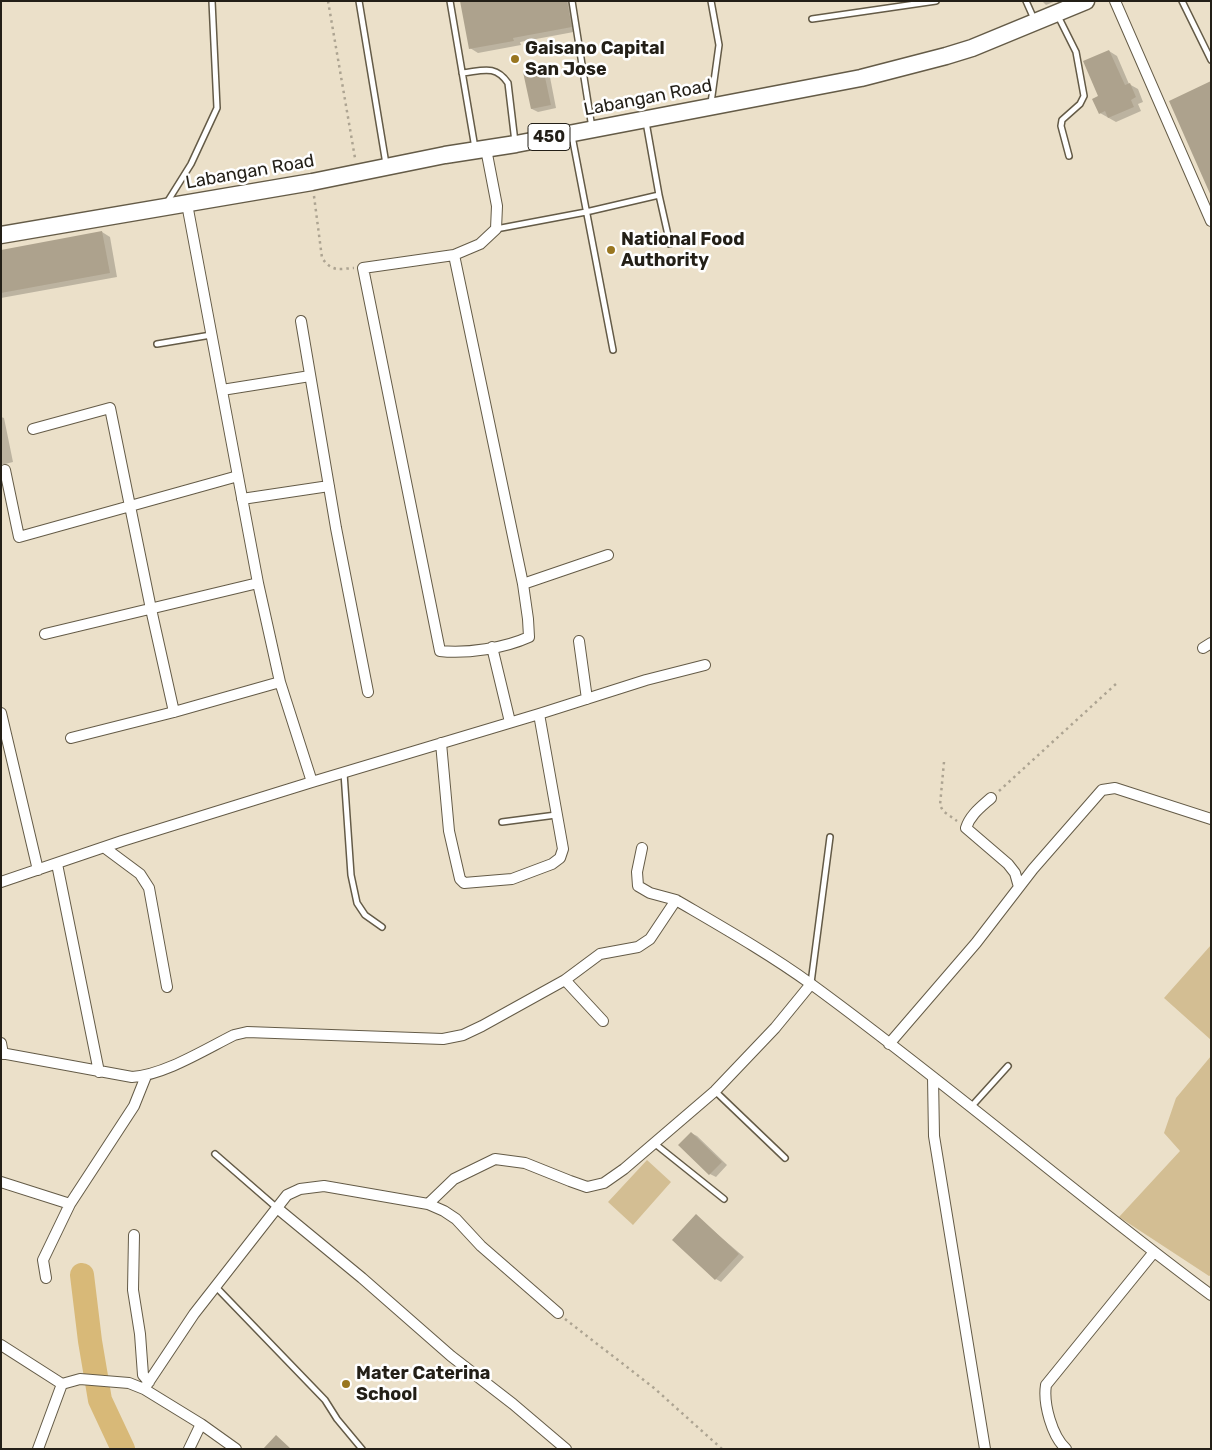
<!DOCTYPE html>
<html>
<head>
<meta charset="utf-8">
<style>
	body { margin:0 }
	#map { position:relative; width:1212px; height:1450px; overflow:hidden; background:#ebe0c9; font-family:Rubik,sans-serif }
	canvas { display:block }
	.frame { position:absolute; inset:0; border:2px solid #231f17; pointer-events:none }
</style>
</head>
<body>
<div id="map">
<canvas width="1212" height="1450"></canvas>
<div class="frame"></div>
</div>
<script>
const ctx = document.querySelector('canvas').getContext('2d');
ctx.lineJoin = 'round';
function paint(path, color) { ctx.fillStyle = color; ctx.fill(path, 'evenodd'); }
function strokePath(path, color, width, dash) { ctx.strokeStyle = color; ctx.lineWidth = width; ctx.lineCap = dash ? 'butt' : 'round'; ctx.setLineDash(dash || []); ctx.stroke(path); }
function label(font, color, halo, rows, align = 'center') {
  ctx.font = font + ' Rubik,sans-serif'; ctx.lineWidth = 5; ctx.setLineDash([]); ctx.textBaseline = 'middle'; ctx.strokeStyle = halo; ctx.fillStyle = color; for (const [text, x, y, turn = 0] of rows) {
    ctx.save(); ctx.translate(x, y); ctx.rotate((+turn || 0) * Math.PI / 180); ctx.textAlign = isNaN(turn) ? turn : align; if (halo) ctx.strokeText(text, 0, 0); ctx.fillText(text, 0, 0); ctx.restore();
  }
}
const green = new Path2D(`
	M1211,945V1040L1164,998Z
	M1211,1056V1275L1209,1276L1119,1217L1180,1151L1164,1133L1176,1098Z
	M647,1160L671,1182L633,1225L608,1202Z`);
const shadow = new Path2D(`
	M462,1H573L579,31L520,42L521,45L478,53L470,48Z
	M1042,1H1056L1046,5Z
	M1109,51L1117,56L1129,84L1138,89L1143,102L1138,104L1141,111L1116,122L1100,113V97Z
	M543,69L549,72L556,108L538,112L532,109L525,73Z
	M102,232L110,237L117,277L1,298V251Z
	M1,417L4,418L13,462L1,465Z
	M691,1133L697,1136L727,1165L716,1177L710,1174Z
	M696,1216L744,1257L721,1282L716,1279Z`);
const river = new Path2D(`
	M82,1275L90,1341L100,1400L123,1449`);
const building = new Path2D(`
	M460,1H567L572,27L513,38L514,41L469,49Z
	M1109,50L1125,85L1130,83L1136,97L1131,100L1134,107L1108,118L1105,111L1099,114L1092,99L1098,96L1083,61Z
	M543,68L551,105L531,109L523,72Z
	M1211,81V196L1169,101Z
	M102,231L110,273L1,293V250Z
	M691,1132L722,1162L709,1175L678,1145Z
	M696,1214L739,1254L715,1280L672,1240Z
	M276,1435L291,1449H263Z`);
const path = new Path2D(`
	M328,1L355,158
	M314,196L322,258C332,272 338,269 354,268
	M944,762L940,805L943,811L957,821
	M999,791L1117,683
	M565,1319L654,1388L722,1449`);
const service = new Path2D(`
	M359,1L386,164
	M450,1L475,148
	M572,1L592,128
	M1026,1L1034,19
	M1182,1L1211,60
	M1058,16L1076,52L1084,96L1080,104L1062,120L1061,126L1069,156
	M812,19L936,1
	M462,73C482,71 495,64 508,83L515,142
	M711,103L719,45L711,1
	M646,122L659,195
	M572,136L613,350
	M166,204L191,164L217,108L212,1
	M496,229L586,212L659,195L670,244
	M157,344L211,335
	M344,773L351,875L357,903L365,915L382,927
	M502,822L556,815
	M811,983L830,837
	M715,1091L785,1158
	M971,1107L1008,1066
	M654,1143L724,1199
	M215,1154L277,1208
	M216,1287L325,1400L337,1419L362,1449`);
const minor = new Path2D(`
	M1115,1L1211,221
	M187,204L258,583L280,682L312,782
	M454,255L523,584L528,619L529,637C505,648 467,654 440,651L363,268L454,255L480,244L496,229L497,206L486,149
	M301,321L336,528L368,692
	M222,390L310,376
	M33,429L110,408L151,609L174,712
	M5,470L19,537L238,476
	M242,499L329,486
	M523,584L608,555
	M45,634L258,583
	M579,641L587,699
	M492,647L510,722
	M1203,648L1211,643
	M1,713L38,870
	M71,738L174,712L280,682
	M441,743L449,831L460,879L464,883L512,879L552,864L560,858L563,849L539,714
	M991,798C981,807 970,815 966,828L1008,864L1015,873L1019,887
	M105,848L140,874L149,888L167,987
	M642,848L637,872L638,886L650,893L676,900
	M57,864L99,1072
	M1,882L122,841L312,782L539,714L646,680L705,665
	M565,980L603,1021
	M1,1043L3,1054
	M889,1044L976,943L1033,869L1102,790L1115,788L1211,819
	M1,1053L132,1077C164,1075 204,1050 234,1035L247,1032L443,1039L463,1035L482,1026L565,980L600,954L638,947L650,939L676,900C722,927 768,953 811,984C947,1083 1075,1194 1211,1295
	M933,1077L934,1136L985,1449
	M1,1182L70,1204
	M428,1204L454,1179L495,1159L525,1163L570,1181L587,1187L604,1183L624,1169L715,1091L775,1028L811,984
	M277,1208L362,1278L451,1356L513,1404L566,1449
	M134,1235L133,1290L140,1334L143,1375L149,1382
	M46,1278L43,1260L70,1204L134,1106L146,1076
	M1,1345L62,1384
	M62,1384L80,1379L129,1383L144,1389L201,1424L236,1449
	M144,1389L194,1314L287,1195L300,1189L324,1186L428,1204L444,1211L456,1219L481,1246L558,1313
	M38,1449L62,1384
	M189,1449L201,1424
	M1066,1449C1052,1436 1043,1404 1046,1385L1154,1252`);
const primary = new Path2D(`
	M1,235L312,182L445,155L516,144L861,78L946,56L972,48L1086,1`);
const markers = [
	[515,59,5,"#997620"],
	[611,250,5,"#997620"],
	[346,1384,5,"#997620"]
];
const shields = [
	[549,137,42]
];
const shieldNames = [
	["450",549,137]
];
const poiNames = [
	["Gaisano Capital",525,49],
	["San Jose",525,70],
	["National Food",621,240],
	["Authority",621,261],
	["Mater Caterina",356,1374],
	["School",356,1395]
];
const streetNames = [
	["Labangan Road",648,98,-11],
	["Labangan Road",250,172,-10]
];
paint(green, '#d3be93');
paint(shadow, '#0003');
strokePath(river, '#d8b978', 24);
paint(building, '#ada28d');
strokePath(service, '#645b47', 8);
strokePath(minor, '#645b47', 12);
strokePath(primary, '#645b47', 19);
strokePath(path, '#ada492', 2.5, [2.5, 4]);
strokePath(service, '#fff', 5);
strokePath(minor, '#fff', 10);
strokePath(primary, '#fff', 16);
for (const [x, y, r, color] of markers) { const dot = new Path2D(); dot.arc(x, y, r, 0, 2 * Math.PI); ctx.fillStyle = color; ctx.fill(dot); strokePath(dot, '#fff', 2); }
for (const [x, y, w] of shields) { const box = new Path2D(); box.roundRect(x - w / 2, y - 13.5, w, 27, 4); ctx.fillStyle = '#fff'; ctx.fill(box); strokePath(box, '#231f17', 1); }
label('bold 16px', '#231f17', null, shieldNames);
label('bold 18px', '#231f17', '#fff', poiNames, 'left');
label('18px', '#231f17', '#fff', streetNames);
</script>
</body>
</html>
